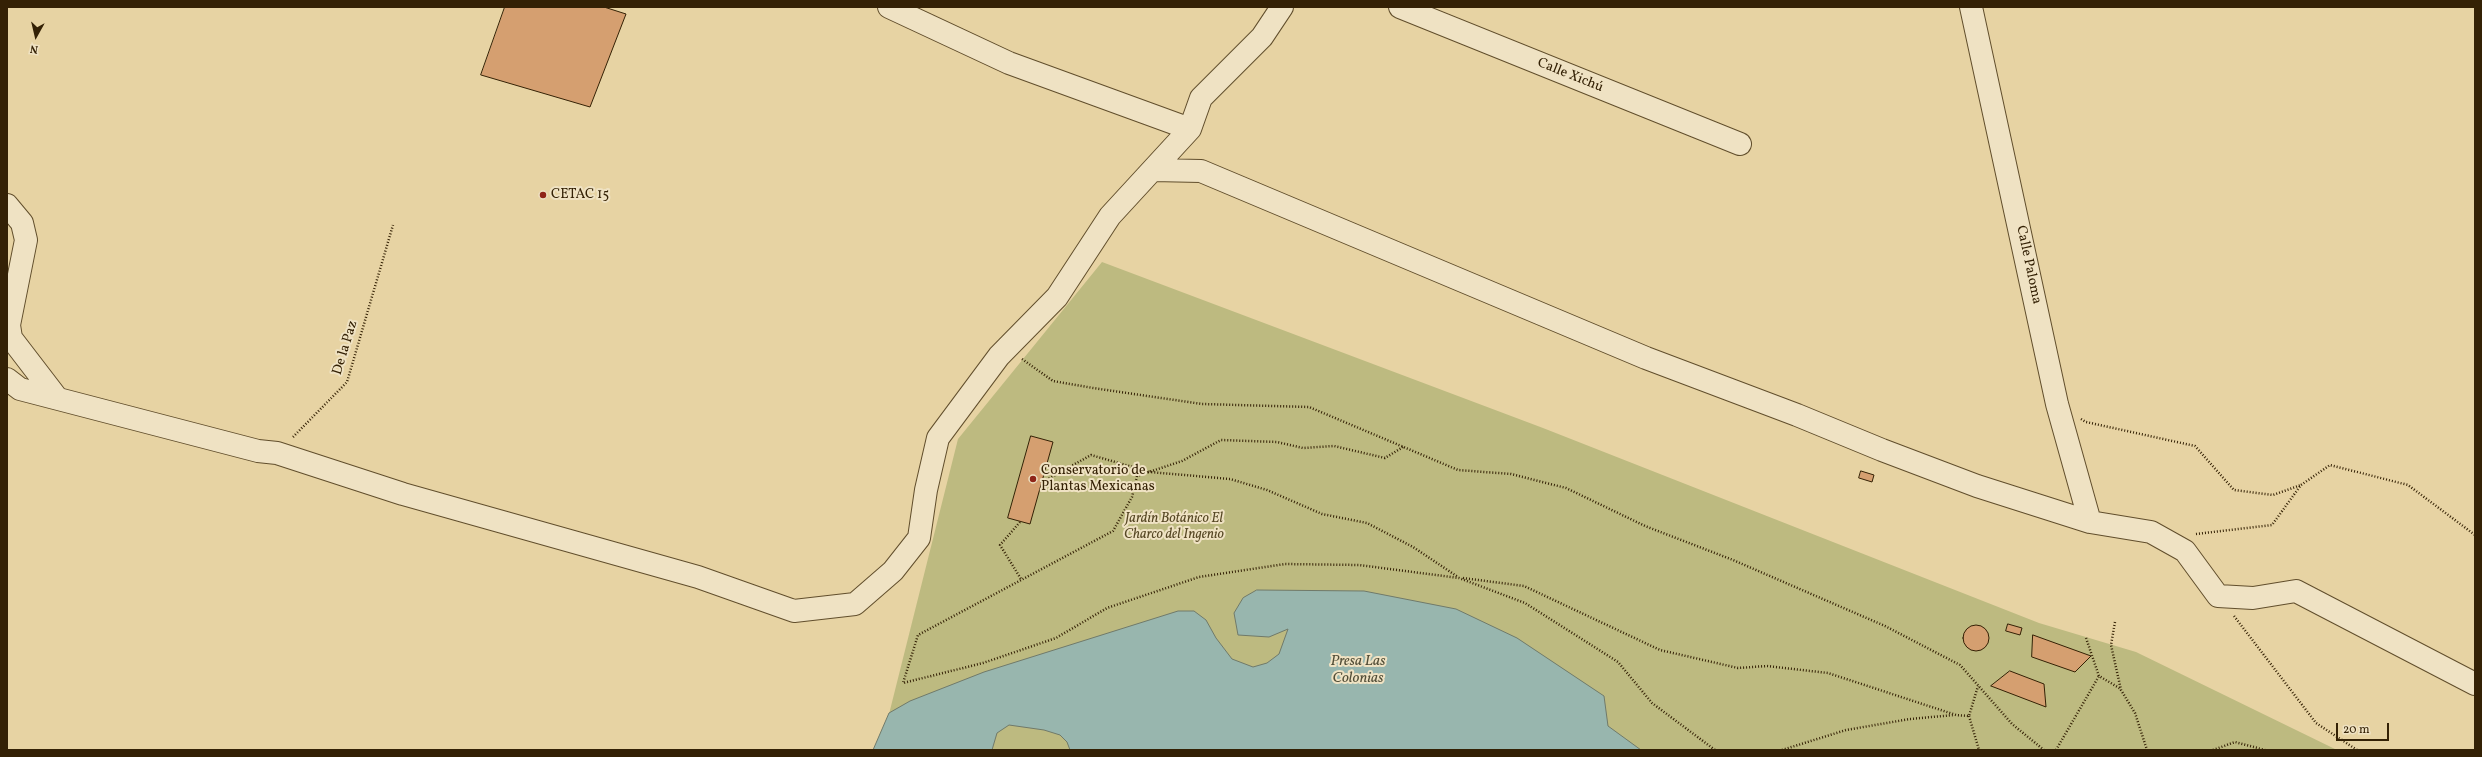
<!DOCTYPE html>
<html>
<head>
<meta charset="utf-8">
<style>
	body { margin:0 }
	#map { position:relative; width:2482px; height:757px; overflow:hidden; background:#e7d3a3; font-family:Vollkorn,serif }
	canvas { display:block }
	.frame { position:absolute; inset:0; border:8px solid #342105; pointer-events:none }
	.north { position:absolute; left:16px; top:16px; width:40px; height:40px; -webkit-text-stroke:3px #efe2c3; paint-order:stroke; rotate:188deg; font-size:11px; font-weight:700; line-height:16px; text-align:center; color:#342105 }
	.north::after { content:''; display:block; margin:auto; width:14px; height:18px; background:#342105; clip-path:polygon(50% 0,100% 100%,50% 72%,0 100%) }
	.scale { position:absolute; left:2336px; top:723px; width:53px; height:18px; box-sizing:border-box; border:2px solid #342105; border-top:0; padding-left:5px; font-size:12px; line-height:14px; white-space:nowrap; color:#342105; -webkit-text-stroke:3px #efe2c3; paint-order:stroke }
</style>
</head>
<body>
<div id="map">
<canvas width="2482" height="757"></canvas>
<div class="frame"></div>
<div class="north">N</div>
<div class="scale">20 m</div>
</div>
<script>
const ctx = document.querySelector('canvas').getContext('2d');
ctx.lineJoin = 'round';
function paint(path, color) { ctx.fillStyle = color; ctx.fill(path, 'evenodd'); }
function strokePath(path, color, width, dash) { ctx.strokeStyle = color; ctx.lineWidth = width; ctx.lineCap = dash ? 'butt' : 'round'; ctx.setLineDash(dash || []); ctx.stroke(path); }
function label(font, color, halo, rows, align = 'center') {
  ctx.font = font + ' Vollkorn,serif'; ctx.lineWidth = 4; ctx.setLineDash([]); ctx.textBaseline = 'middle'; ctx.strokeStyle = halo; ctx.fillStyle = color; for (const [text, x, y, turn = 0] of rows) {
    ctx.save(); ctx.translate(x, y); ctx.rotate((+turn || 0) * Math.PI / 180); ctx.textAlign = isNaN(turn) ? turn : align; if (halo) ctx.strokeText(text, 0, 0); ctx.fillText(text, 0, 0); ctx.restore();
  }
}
const green = new Path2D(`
	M1102,262L1543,428L2039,623L2136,652L2337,750H880L958,439Z`);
const water = new Path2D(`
	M1257,590L1364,591L1456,609L1517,638L1604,696L1608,726L1641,750H1070L1067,742L1060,735L1044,730L1009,725L997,733L992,750H873L889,713L910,701L984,672L1178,611H1194L1206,620L1216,638L1232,659L1253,667L1267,663L1279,654L1288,629L1269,637L1238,635L1234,613L1243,598Z`);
const building = new Path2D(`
	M505,7H604L626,14L590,107L481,75Z
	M1031,436L1053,442L1030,524L1008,518Z
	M1861,471L1874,475L1872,482L1859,478Z
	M2008,624L2022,628L2020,635L2006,631Z
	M1963 638a13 13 0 1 1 26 0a13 13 0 1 1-26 0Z
	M2033,635L2091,656L2075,672L2032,657Z
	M2010,671L2044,684L2046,707L1991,686Z`);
const path = new Path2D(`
	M1022,359L1053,381L1093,388L1202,404L1309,407L1458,470L1511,474L1566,488L1645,526L1733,560L1885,626L1960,665L2012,724L2044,750
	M2081,419L2086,422L2195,446L2234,490L2273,495L2301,485
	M293,437L347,382L393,225
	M1403,447L1385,458L1334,446L1303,448L1277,442L1221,440L1182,461L1137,476L1132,497L1113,531L918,635L903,683L983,663L1056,638L1107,608L1199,577L1285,564L1359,565L1459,578L1525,603L1618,662L1652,703L1715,750
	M1041,483L1091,455L1150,472L1230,479L1267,490L1322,514L1367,523L1413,547L1458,577
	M1020,522L1000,545L1021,579
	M2196,534L2272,525L2301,485L2330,465L2408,485L2475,535
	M1463,578L1524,586L1660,650L1738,668L1767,666L1828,673L1956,715L1969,716L1978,686
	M2234,616L2316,723L2357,750
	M2115,622L2111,645L2121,690L2135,713L2147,750
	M2086,638L2099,676L2121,689
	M1969,716L1979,750
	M1782,750L1846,730L1910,719L1954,715
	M2056,750L2099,676
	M2213,750L2235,742L2265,750`);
const minor = new Path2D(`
	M889,7L1009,63L1190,129
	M1400,7L1740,144
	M1971,7L2057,404L2090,522
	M1153,170L1201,171L1646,358L1797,415L1882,450L1977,486L2090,522L2151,532L2185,551L2218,596L2253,598L2296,591L2475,684
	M7,205L22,223L26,240L9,325L11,338L57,398
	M7,379L20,389L258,451L277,453L403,494L698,577L794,611L855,604L893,571L919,538L926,490L938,438L999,356L1057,297L1110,216L1190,129L1201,98L1262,37L1282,7`);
const markers = [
	[543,195,4,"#8f2418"],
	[1033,479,4,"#8f2418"]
];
const streetNames = [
	["Calle Xichú",1570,76,22],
	["Calle Paloma",2028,265,78],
	["De la Paz",346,348,-73]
];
const poiNames = [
	["CETAC 15",551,195],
	["Conservatorio de",1041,471],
	["Plantas Mexicanas",1041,487]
];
const parkNames = [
	["Jardín Botánico El",1174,519],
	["Charco del Ingenio",1174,535]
];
const waterNames = [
	["Presa Las",1358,662],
	["Colonias",1358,679]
];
paint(green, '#bdba80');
paint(water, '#98b6ae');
strokePath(water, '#707a6a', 1);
paint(building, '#d59f70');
strokePath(building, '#342105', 1);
strokePath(minor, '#614e2c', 24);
strokePath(path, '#342105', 2.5, [1, 2]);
strokePath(minor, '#efe2c3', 22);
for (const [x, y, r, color] of markers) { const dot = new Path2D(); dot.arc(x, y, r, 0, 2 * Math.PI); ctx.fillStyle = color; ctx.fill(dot); strokePath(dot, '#efe2c3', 1.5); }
label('14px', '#342105', '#efe2c3', streetNames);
label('14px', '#342105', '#efe2c3', poiNames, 'left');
label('italic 14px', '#564724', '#efe2c3', parkNames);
label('italic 15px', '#524e38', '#efe2c3', waterNames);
</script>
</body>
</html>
